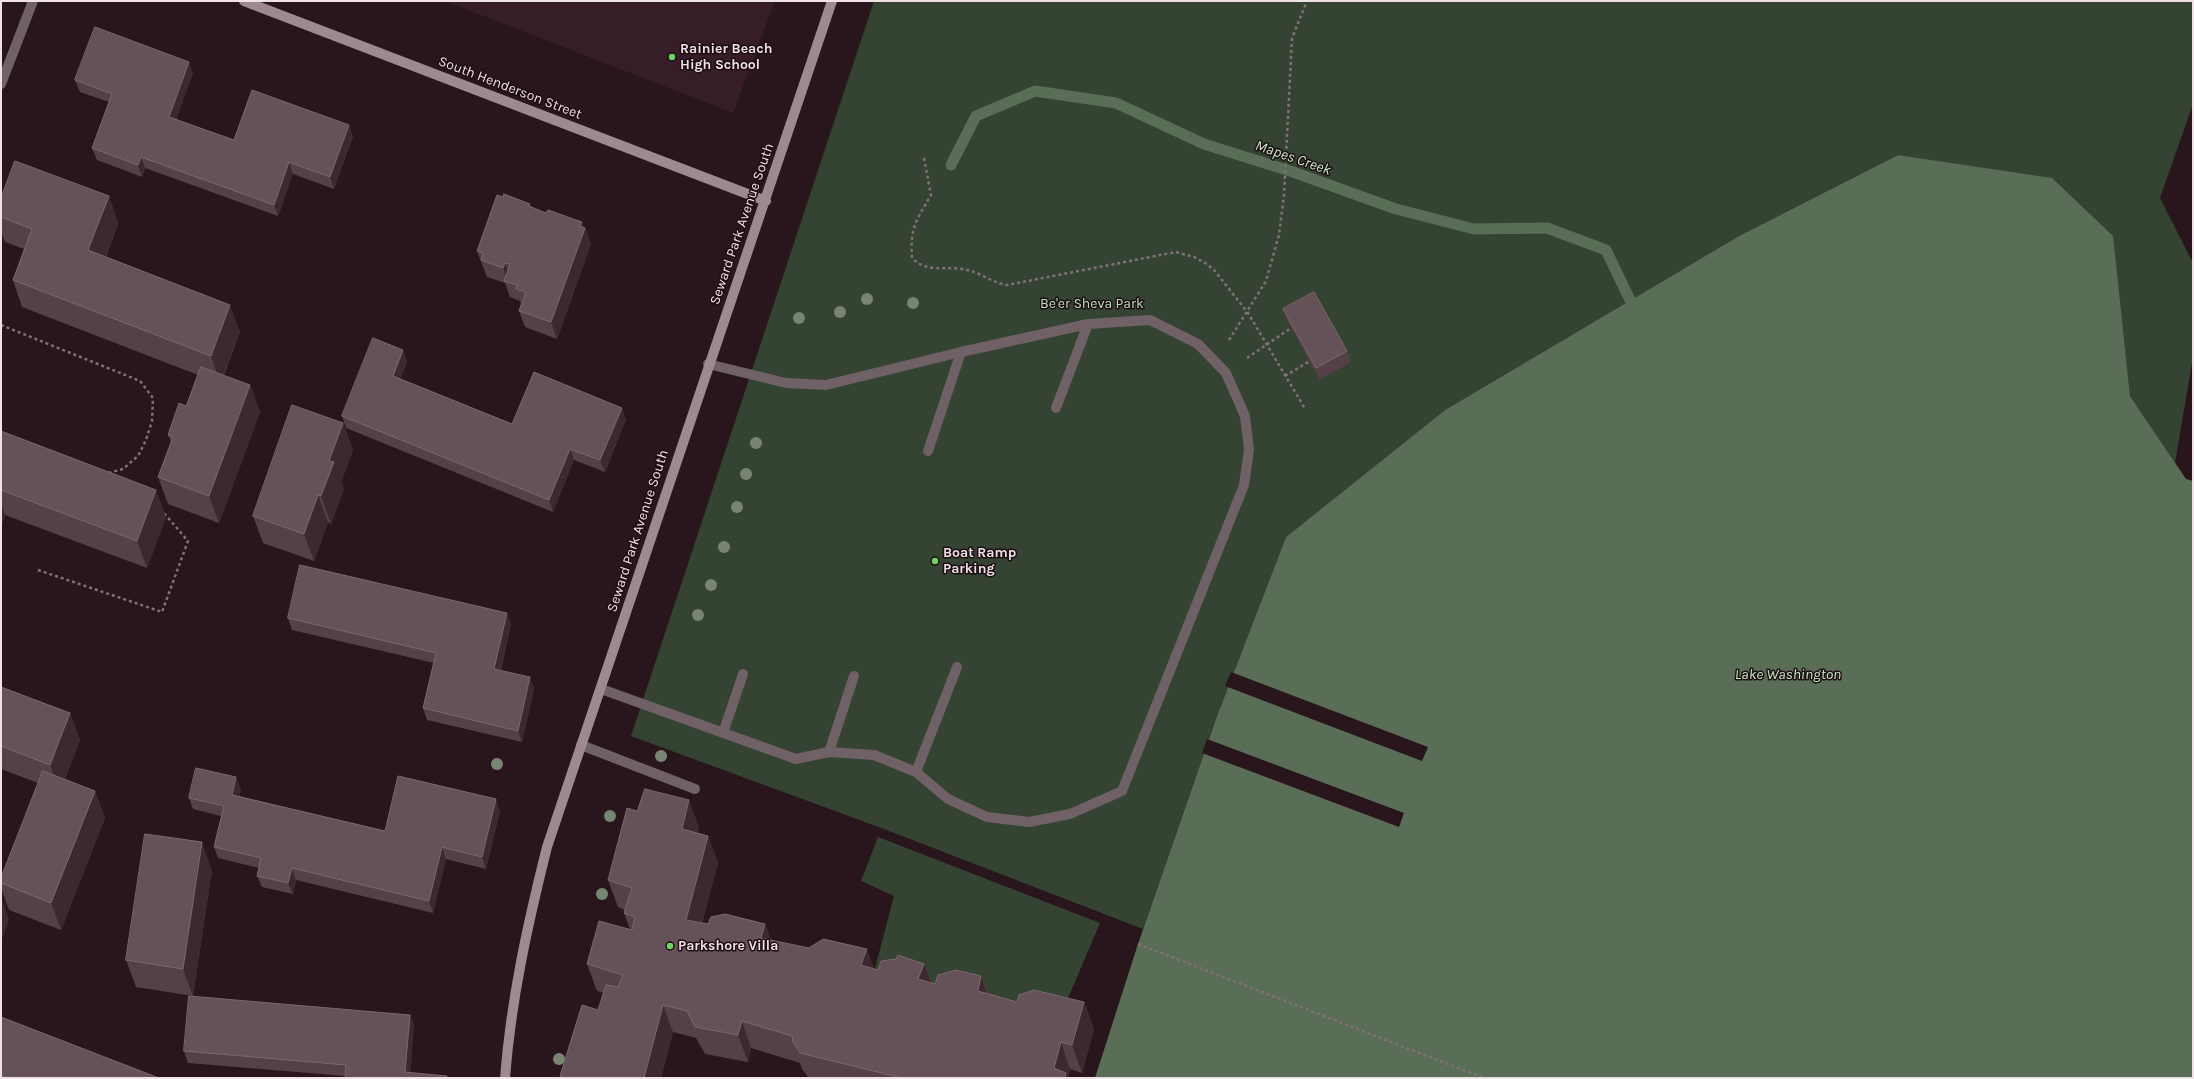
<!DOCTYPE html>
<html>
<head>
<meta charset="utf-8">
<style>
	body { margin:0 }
	#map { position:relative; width:2194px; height:1079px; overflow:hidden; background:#28161c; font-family:Karla,sans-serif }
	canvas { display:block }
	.frame { position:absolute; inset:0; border:2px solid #efe2e6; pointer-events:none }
</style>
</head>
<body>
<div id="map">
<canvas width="2194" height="1079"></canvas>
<div class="frame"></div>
</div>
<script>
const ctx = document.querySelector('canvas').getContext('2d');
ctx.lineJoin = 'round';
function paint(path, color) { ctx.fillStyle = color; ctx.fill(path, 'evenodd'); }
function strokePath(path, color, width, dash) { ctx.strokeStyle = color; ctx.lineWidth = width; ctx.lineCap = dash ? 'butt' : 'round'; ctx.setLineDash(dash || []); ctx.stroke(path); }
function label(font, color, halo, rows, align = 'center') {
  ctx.font = font + ' Karla,sans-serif'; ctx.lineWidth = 3; ctx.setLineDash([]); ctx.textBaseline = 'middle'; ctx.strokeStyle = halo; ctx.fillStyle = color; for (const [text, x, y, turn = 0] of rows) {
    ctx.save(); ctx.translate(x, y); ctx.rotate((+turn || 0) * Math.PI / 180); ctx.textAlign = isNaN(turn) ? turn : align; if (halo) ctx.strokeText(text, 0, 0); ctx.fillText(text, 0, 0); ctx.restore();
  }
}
const built = new Path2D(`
	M445,1H775L733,113Z`);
const green = new Path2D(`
	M874,1H2193V104L2160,198L2193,263V357L2175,463L2130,396L2120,310L1961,165L1898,155L1739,236L1445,410L1286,537L1217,716L1143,929L884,829L631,736Z
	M878,837L1100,923L1060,1017L874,972L894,896L861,881Z`);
const water = new Path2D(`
	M1898,155L2052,178L2113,236L2130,396L2186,479L2193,481V1078H1095L1138,944L1217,716L1286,537L1445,410L1739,236Z`);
const pier = new Path2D(`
	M1231,672L1428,747L1422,761L1225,686Z
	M1207,739L1404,813L1399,827L1202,753Z`);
const stream = new Path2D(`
	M951,165L976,116L1035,91L1116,103L1204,144L1293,172L1396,209L1474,229L1547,228L1606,250L1630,300L1639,312`);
const path = new Path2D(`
	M924,158L931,195C916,221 910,227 912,258C927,274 948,265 967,270C981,273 993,283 1007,285L1176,252L1194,257L1207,264L1215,271L1248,313L1304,407
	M1,325L140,381L153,398L152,421L146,440L138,456L123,469L108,473
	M1229,340L1266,281L1279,235L1284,195L1292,38L1307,1
	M1247,358L1291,328
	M1285,376L1310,361
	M38,570L162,612L188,541L163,512
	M1138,944L1484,1078`);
const lane = new Path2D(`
	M1056,408L1088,324
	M928,451L961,352
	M601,689L796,759L829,752L874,755L916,772L948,799L987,817L1029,822L1070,814L1122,791L1244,485L1249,450L1245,416L1226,373L1198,344L1150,320L1088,324L961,352L826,385L786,383L708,364
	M723,733L743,674
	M581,745L695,789
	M829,752L854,676
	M916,772L957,667`);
const street = new Path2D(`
	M1,84L33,1`);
const secondary = new Path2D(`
	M244,1L766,201
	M505,1078C511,999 528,923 547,847C640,564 739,284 832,1`);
const trees = [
	[867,299],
	[913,303],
	[840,312],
	[799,318],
	[756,443],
	[746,474],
	[737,507],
	[724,547],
	[711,585],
	[698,615],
	[661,756],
	[497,764],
	[610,816],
	[602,894],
	[559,1059]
];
const wall = new Path2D(`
	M193,73L176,119L234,140L353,136L334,189L293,174L278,216L145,168L142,177L97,160L92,148L109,102L80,92L75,80Z
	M109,196L118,224L106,257L240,332L224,375L250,385L260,412L219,523L168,504L158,477L171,442L168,435L186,406L198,375L22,307L13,280L24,249L5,242L1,232V198Z
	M531,207L585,228L591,244L557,339L525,327L519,311L521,304L520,301L510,297L505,283L487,277L477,251Z
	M1283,309L1347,351L1351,362L1320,380L1287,320Z
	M403,350L407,362L400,379L512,424L626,419L605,472L574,460L553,512L346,428L342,416Z
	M343,423L353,450L341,482L344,489L331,524L328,522L314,561L263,543L253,516Z
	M1,431L166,517L147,568L5,515L1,526Z
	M288,618L511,624L501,670L534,689L522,742L427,720L423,708L434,663L292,630Z
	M1,687L70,713L80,740L65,779L95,791L105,818L61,930L9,910L1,888V878L38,783L1,769Z
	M241,789L239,796L385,831L500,811L486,869L446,859L433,913L296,880L293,894L262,887L257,876L259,868L218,858L214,847L221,816L193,809L189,798Z
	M637,811L699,827L697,833L708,836L718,863L702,923L708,924H765L771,940L878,970L924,964L931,983L935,984L981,976L988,993L1017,1002H1084L1094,1029L1082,1073L1070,1069L1068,1078H809L802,1069L800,1063L751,1048L748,1062L705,1054L696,1038L673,1032L661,1078H561L560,1076L598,1010L604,993L597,991L587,964L630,929L624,913L625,910L618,907L608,880Z
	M212,870L193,996L136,987L126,960Z
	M410,1015L414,1027L345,1076L188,1063L184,1051Z`);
const shadedWall = new Path2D(`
	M189,62L193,73L173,128L169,117Z
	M349,125L353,136L334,189L330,177Z
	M141,157L145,168L142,177L138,165Z
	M289,162L293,174L278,216L274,205Z
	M109,196L118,224L98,277L88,250Z
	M582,222L585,230V228L591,244L557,339L551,322Z
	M505,263L511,279L508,282L503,268Z
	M230,305L240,332L220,383L211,356Z
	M403,350L407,362L397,387L393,376Z
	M250,385L260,412L219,523L209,496Z
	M622,408L626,419L605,472L600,460Z
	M343,423L353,450L341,482L344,489L331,524L321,496L329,461Z
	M570,449L574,460L553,512L549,500Z
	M156,490L166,517L147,568L137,541Z
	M318,495L328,522L314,561L304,534Z
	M1,503L5,515L1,526Z
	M507,613L511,624L498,680L494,669Z
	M530,677L534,689L522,742L518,731Z
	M70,713L80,740L60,792L50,765Z
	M236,777L241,789L236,806L232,795Z
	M95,791L105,818L61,930L51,903Z
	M496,799L500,811L486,869L482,857Z
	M689,800L699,827L692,856L682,829Z
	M708,836L718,863L696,947L686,920Z
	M202,842L212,870L193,996L183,969Z
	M442,847L446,859L433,913L429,901Z
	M292,868L296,880L293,894L288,883Z
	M1,896L9,920L1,942Z
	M765,924L775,951L761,938Z
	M867,949L877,976L861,965Z
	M924,964L934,991L918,979Z
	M981,976L991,1004L978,991Z
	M1084,1002L1094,1029L1082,1073L1072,1045Z
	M663,1005L673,1032L661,1078H644Z
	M410,1015L414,1027L410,1078L405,1072Z
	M742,1021L751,1048L748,1062L738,1035Z
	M1061,1042L1070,1069L1068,1078H1058L1054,1068Z`);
const building = new Path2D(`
	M95,27L189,62L169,117L234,140L252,90L349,125L330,177L289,162L274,205L141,157L138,165L92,148L112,94L75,80Z
	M15,161L109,196L88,250L230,305L211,356L13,280L32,229L1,217V198Z
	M504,194L530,204L529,206L546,213L548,210L582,222L580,226L585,228L551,322L519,311L526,292L516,289L517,285L504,281L510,264L505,263L503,268L481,260L483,253L477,251L497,195L503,197Z
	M1314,292L1347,351L1316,368L1283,309Z
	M373,338L403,350L393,376L512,424L534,372L622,408L600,460L570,449L549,500L342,416Z
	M201,367L250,385L209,496L158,477L173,437L168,435L179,403L186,406Z
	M292,405L343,423L329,461L334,462L321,496L318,495L304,534L253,516Z
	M1,431L156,490L137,541L1,490Z
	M300,565L507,613L494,669L530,677L518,731L423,708L436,653L288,618Z
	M1,687L70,713L50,765L1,746Z
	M196,768L236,777L232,795L385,831L398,776L496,799L482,857L442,847L429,901L292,868L288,883L257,876L261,858L214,847L224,806L189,798Z
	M43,771L95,791L51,903L1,883V878Z
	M645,789L689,800L682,829L708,836L686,920L708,924L711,917L725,914L765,924L761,938L809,948L823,939L867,949L861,965L878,970L881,961L896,959L898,955L924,964L918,979L935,984L938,975L956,970L981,976L978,991L1017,1002L1019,995L1034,990L1084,1002L1072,1045L1061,1042L1054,1068L1066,1073L1065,1078H902L800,1053L793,1042L792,1036L742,1021L738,1035L695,1027L687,1011L663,1005L644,1078H564L560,1076L582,1005L598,1010L606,985L618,987L623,975L587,964L599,921L632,930L635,917L624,913L632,888L608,880L627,808L637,811Z
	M145,834L202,842L183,969L126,960Z
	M189,996L410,1015L405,1072L447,1076V1078H345L346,1065L184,1051Z
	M1,1017L159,1078H7L1,1076Z`);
const markers = [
	[672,57,4,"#6dd361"],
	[935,561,4,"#6dd361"],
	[670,946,4,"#6dd361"]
];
const poiNames = [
	["Rainier Beach",680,49],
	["High School",680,65],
	["Boat Ramp",943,553],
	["Parking",943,569],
	["Parkshore Villa",678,946]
];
const streetNames = [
	["South Henderson Street",510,88,21],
	["Seward Park Avenue South",742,224,-71],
	["Seward Park Avenue South",638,531,-72]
];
const parkNames = [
	["Be'er Sheva Park",1092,304]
];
const waterNames = [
	["Mapes Creek",1293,158,19],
	["Lake Washington",1788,675]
];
paint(built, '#361d27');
paint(green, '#354333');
paint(water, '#5a6d57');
paint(pier, '#28161c');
strokePath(stream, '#5a6d57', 11);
strokePath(path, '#817176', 2.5, [3, 3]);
strokePath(lane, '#6f6165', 10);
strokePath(street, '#6f6165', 10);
strokePath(secondary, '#9e8990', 10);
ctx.fillStyle = '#788570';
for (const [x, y] of trees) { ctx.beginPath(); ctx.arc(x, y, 6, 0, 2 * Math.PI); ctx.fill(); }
paint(wall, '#554047');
paint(shadedWall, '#3c282f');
paint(building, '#655258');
strokePath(building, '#7b686e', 1);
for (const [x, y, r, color] of markers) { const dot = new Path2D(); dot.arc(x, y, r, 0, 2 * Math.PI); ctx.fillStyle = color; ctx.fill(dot); strokePath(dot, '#1e0d13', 1.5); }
label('bold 14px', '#efe2e6', '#1e0d13', poiNames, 'left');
label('14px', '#efe2e6', '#1e0d13', streetNames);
label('14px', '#bae0b5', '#1e0d13', parkNames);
label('italic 15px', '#c5ecc0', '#1e0d13', waterNames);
</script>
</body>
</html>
